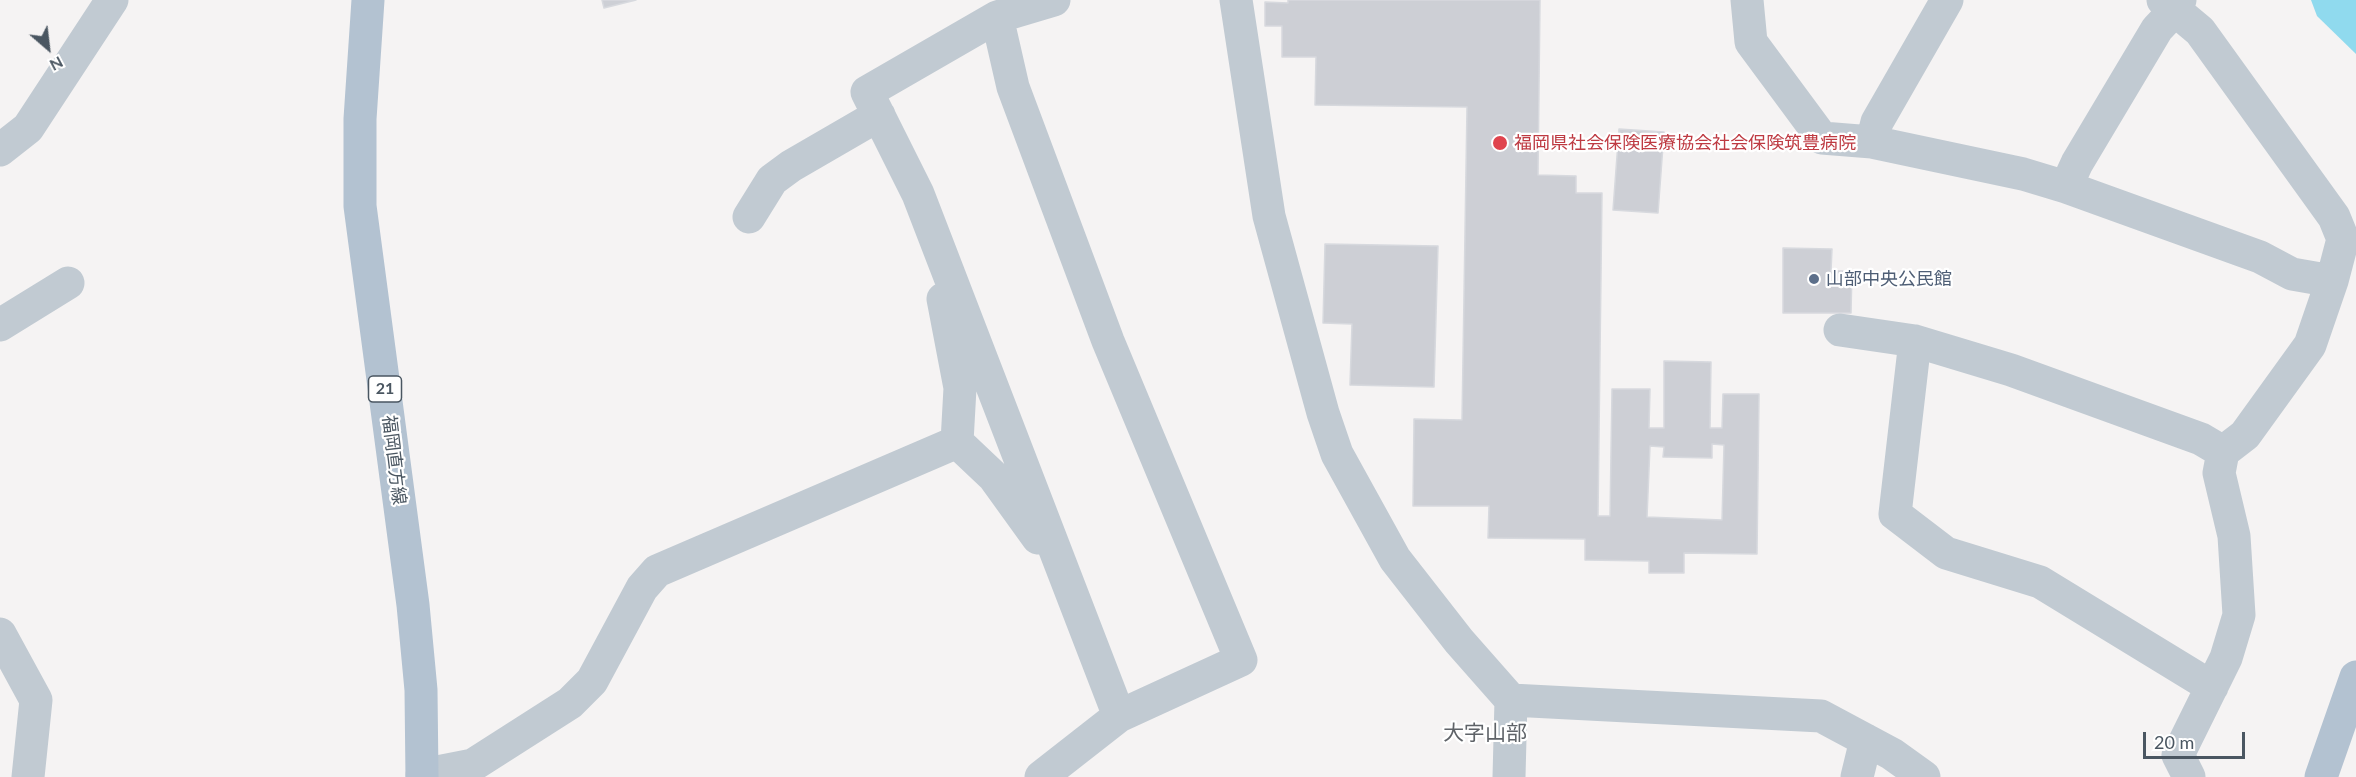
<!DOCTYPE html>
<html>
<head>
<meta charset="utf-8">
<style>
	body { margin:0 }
	#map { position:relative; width:2356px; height:777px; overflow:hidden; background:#f5f3f3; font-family:Lato,sans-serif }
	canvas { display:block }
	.north { position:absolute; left:18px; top:18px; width:60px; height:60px; -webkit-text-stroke:4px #fff; paint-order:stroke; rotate:152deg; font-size:16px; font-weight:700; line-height:24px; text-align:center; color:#4a5661 }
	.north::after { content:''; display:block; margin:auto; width:21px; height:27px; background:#4a5661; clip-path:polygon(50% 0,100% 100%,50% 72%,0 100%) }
	.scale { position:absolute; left:2143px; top:732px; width:102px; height:27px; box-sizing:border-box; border:3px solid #4a5661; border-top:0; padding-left:8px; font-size:18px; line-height:21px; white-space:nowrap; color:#4a5661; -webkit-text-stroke:4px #fff; paint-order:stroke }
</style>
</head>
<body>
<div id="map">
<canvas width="2356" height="777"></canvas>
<div class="north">N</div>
<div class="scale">20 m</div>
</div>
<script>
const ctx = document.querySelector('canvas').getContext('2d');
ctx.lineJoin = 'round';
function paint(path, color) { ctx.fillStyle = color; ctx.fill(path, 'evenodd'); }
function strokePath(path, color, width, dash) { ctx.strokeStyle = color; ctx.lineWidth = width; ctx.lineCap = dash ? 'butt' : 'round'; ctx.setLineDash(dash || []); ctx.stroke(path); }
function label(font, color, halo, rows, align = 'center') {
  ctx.font = font + ' Lato,"Noto Sans JP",sans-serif'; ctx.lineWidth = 4.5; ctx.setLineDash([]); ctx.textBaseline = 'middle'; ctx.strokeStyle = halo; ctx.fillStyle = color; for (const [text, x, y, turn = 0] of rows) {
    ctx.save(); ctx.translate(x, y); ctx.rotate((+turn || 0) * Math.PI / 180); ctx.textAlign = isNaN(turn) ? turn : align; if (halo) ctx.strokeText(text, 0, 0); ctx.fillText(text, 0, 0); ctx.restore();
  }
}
const water = new Path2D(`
	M2311,0H2356V54L2317,16Z`);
const building = new Path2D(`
	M602,0H636L604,8Z
	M1288,0H1540L1538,175L1576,176V193H1602L1598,516H1610L1612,389H1650L1649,428H1664V361L1711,362L1710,428H1722L1723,394H1759L1757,554L1684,553V573H1649V561L1585,560V539L1488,538L1489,506H1413L1414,419L1462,420L1467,107L1315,105L1316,57H1282V26H1265V2L1288,3ZM1712,444L1724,445L1722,520L1647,517L1650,446L1664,447L1663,457L1712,458Z
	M1619,129L1664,132L1658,213L1613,210Z
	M1325,244L1438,246L1434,387L1350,385L1352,324L1323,323Z
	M1783,248L1832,249L1831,271H1852L1851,313H1783Z`);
const minor = new Path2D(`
	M1236,0L1269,216L1323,413L1337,454L1395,559L1459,641L1511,700L1821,716L1892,754L1924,777
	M1747,0L1751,42L1822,138L1872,142L2023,174L2066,187L2260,257L2292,274L2332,281
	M2163,0L2200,31L2334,217L2343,239L2332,281L2310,345L2245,435L2223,452L2219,473L2234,536L2239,615L2226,658L2178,755L2189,777
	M997,17L1013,87L1108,341L1241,660L1119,716L918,194L867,92L997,17L1054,0
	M1872,142L1877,122L1947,0
	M0,150L28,128L112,0
	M2066,187L2077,163L2157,29L2175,10L2180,0
	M749,217L772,180L791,166L879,115
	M943,299L960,388L957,442
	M0,325L68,283
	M1840,330L1915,341
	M0,634L36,700L28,777
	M2212,687L2040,582L1946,553L1895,514L1915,341L2011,370L2201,439L2223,452
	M422,775L473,765L570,703L592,681L642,588L657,571L957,442L994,477L1038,538
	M1041,777L1119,716
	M1509,777L1511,700
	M1857,777L1866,740`);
const major = new Path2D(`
	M368,0L360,119V206L413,605L421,690L422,777
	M2321,777L2356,677`);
const markers = [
	[1500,143,8,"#e0444e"],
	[1814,279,6,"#5c6f8a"]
];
const shields = [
	[385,389,33]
];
const shieldNames = [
	["21",385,389]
];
const healthNames = [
	["福岡県社会保険医療協会社会保険筑豊病院",1514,143]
];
const serviceNames = [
	["山部中央公民館",1826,279]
];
const streetNames = [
	["福岡直方線",394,460,83]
];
const quarterNames = [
	["大字山部",1485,733]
];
paint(water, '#90daee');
paint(building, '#cdcfd5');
strokePath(building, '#d7d9de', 1.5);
strokePath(minor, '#c1cad2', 33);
strokePath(major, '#b3c2d1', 33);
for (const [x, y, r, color] of markers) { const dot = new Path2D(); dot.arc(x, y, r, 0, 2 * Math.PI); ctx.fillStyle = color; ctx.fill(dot); strokePath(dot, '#fff', 2); }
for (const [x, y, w] of shields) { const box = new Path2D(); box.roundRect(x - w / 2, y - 13, w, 26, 4.5); ctx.fillStyle = '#fff'; ctx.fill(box); strokePath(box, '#4a5661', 1.5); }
label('bold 16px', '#4a5661', null, shieldNames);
label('18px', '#be3a42', '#fff', healthNames, 'left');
label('18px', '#4e5e75', '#fff', serviceNames, 'left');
label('18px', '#4a5661', '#fff', streetNames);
label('21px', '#5f6368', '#fff', quarterNames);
</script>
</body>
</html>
